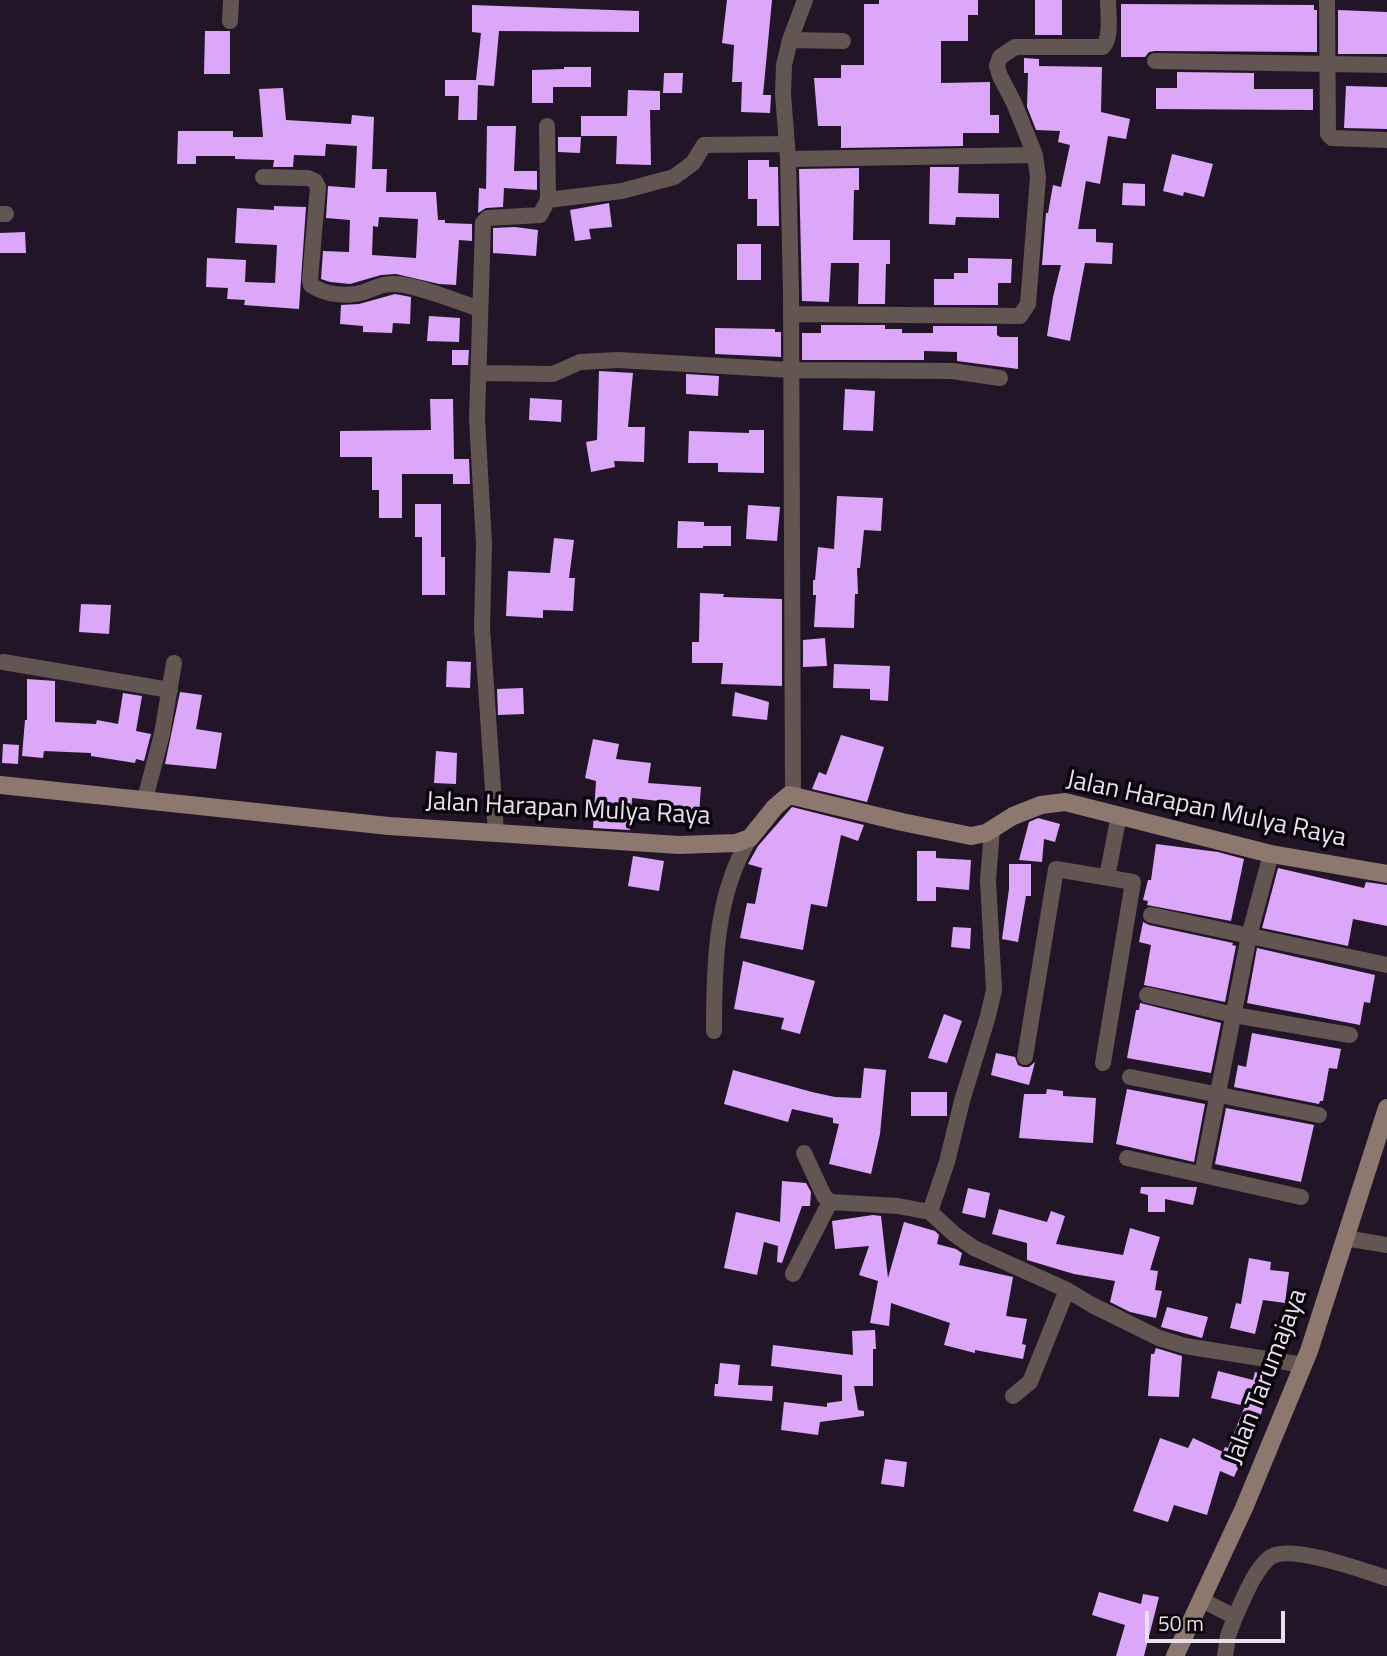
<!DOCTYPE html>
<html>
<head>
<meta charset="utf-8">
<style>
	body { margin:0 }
	#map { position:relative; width:1387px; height:1656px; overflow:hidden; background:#221528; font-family:"Titillium Web",sans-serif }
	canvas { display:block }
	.scale { position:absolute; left:1145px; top:1611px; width:140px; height:32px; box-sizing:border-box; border:4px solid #e8dfec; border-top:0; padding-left:9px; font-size:21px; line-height:24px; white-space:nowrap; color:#e8dfec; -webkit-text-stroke:5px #09040b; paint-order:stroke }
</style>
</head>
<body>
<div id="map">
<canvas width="1387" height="1656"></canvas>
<div class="scale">50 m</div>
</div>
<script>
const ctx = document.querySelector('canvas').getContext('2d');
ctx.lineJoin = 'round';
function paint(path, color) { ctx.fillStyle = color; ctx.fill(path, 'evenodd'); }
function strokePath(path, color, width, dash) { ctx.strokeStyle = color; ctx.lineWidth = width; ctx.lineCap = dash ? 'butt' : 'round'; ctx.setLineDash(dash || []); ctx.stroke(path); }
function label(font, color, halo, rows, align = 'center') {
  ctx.font = font + ' "Titillium Web",sans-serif'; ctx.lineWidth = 7; ctx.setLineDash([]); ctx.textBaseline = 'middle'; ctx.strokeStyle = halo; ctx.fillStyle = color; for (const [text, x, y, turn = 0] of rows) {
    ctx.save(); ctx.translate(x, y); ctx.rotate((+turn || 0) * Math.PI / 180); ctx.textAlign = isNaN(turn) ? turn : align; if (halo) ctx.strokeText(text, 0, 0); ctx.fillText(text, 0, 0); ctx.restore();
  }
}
const building = new Path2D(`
	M727,0H772L763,95H771L770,113L741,112L742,82H732L734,45L722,43Z
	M879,0H978V15H968V41H941V83L990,82V115H999V133H963V146L841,148V126H818L814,78H841V65H864V4H879Z
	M1035,0H1062V35H1035Z
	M1121,4L1314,5V10H1317V52L1155,51L1149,52L1145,57H1121Z
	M472,5L639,11V32L499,31L494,86L478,85L477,120H458L459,96H445V80H476L481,33L472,32Z
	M1338,10L1387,12V54H1338Z
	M205,31H230V74H204Z
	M1024,58L1039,59V66L1102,67L1101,112L1130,119L1126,139L1108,136L1100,184L1086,181L1078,229H1096V242L1113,243L1112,264L1085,263L1070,341L1047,336L1053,297L1061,265H1042L1046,213H1048L1053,185L1061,187L1070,145L1058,142L1060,131L1036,130L1027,107L1028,73H1024Z
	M564,67H591V87H553V103H532V70L564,69Z
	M1177,72L1254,73V89H1313V110L1156,109V88H1177Z
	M664,73H683L682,93H663Z
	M1346,86L1387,87V129L1344,128Z
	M283,88L286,120L351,124L352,115L374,117L372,169H387L386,192H436L438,220H445V223L472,224V241L459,240L456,285L439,284L396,274L381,275L350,284L330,282L321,279L323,251L349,252L350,220L326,218L328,186L355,188L357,146L326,144L325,156L294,155L293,167H273L274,160L235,159V156H196V164H177L178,131H233V137H263L259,89ZM379,217L418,219L416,258L372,255L373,226L378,227Z
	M628,90L660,91V110H650L651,165L616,164L617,136H581V116H627Z
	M487,126H516L514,171H537V190L504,188L503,207L486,208L478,213L479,188L486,189Z
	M558,137H581L580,153L558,152Z
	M1172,154L1213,164L1204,197L1184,192L1183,196L1163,191Z
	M748,160H769V167H778L779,226H757V199H748Z
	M930,167H959L958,193L999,194V218L956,217L955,225L929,224Z
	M859,168V190H854L853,240H890V264H886L885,304H858L859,263H831L829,302L802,301L799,169Z
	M1123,183L1145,184V206L1122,205Z
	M609,203L612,227L589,229L591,239L575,241L570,210Z
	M274,206L306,207L299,309L244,305L245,300L227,299L228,288L206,287L207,258L246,260L245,282L275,283L277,245L235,243L237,208L274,210Z
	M515,227L538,230L536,256L493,253V228Z
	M25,232L26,253H0V233Z
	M737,244H761V280H737Z
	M968,258L1012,259L1011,283H998V305H934V279H954V273H968Z
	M395,294L411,297L410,324L393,323L392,333L363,332V326L340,324L341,305L359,304Z
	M429,316L460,318L459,342L427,341Z
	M821,325H885V329H902V333H933V326H997V335L1000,337H1018V369L957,361V352L924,351V360H802V333H821Z
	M715,328L775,329V332H781V357L715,354Z
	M452,350H469L468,365H452Z
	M599,371L633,373L628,427H645L644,462L614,461L615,467L591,472L586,442L597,440Z
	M686,374L719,376L718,396L686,394Z
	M845,389L875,391L873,431L843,430Z
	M530,398L562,400L561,422L529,420Z
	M430,399H453L454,459H469L470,484H453V474H402V518H379V490H372V457H340V431L431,430Z
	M749,430H764V473L718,472V463H688L689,431L749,433Z
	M837,496L883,498L881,531L864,530L860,568H857L858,594H855L854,628L814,627L816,595H813V580H815L818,547L834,549Z
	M415,504H441V557H445V595H422V537H415Z
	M748,505L780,507L777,541L746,539Z
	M678,521L704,522V526H731V546H703V548H677Z
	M554,538L574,540L569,578H575L573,611L543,610V618L506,616L508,571L550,573Z
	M700,593L724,594L723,597L782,599V686L721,684L723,663H692V642H699Z
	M81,604L111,605L109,634L79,632Z
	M825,638L827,666L803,667V640Z
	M447,661L471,662L470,688L446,687Z
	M834,664L890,666L888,701L870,700V689L833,688Z
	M27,679L55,681V722L96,724L97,720L118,724L123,693L142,696L136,731L151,734L144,761L136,759L135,763L91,756V753L44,751L43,758L22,756L25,720H27Z
	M523,688L524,714L498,715L497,689Z
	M180,692L202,695L196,729L222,733L216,769L165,764Z
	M735,692L769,702L767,720L732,716Z
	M841,735L884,747L867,802L812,789L819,772L826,775Z
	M593,739L619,744L616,759L651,763L648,783L701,787L699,814L667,812L668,802L632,798L630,830L593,828L596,781L585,778Z
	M3,744L19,745L18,764L2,763Z
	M436,751L457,753L456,784L434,783Z
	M792,807L864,825L858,841L841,835L827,907L811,904L803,950L740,938L747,903L755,904L762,868L748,864L758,846Z
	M1038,818L1060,824L1055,842L1044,839L1042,862L1019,860L1029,822Z
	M1156,844L1218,852L1244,859L1231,921L1147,905L1148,901L1143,900L1148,880H1151Z
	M917,851H936V858L971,860L969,890L936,887V901H917Z
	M633,856L664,861L659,891L628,886Z
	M1009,864H1031V896H1026L1018,942L1002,939L1009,889Z
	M1278,868L1364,888L1366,882L1387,885V926L1353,919L1348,946L1262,928Z
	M1143,922L1149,925L1233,943L1232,945L1236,946L1225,1002L1144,985L1151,945L1139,942Z
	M953,927L971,928L970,949L951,947Z
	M1257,948L1375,975L1370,1003L1364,1002L1360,1025L1247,1003Z
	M743,961L815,981L800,1034L781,1029L784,1018L734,1009Z
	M1140,1003L1221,1023L1211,1073L1127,1058L1136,1010H1139Z
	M944,1014L962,1021L947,1063L928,1058Z
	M1252,1033L1341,1049L1337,1069L1329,1068L1323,1101H1320L1319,1104L1234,1087L1238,1065L1246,1067Z
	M996,1053L1015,1057L1018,1065L1023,1067H1029L1035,1062L1029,1085L991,1075Z
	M864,1068L886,1070L880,1134L871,1174L829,1164L839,1124L833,1123V1118L792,1109L788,1122L724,1104L733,1070L812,1092L835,1097L861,1098Z
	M1047,1089L1063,1091V1096L1096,1098L1093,1143L1019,1138L1024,1094H1046Z
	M1127,1089L1205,1104L1194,1162L1116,1144Z
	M911,1092H947V1116H911Z
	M1226,1108L1314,1125L1301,1182L1215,1164Z
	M782,1181L806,1183L811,1192L810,1206H802L782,1263L777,1262L778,1246L764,1242L757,1275L724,1268L736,1212L780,1222Z
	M1141,1187H1197L1193,1205L1165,1199V1212H1148V1195L1140,1193Z
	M968,1188L990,1193L985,1218L962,1213Z
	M999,1209L1047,1222L1051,1211L1065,1216L1056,1244L1123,1255L1130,1228L1160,1237L1150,1270L1158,1271L1155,1290L1162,1291L1156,1318L1130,1312L1110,1302L1115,1281L1074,1274L1027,1260V1243L992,1234Z
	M873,1215L881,1216L888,1278L904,1222L935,1231L939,1235L937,1244L956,1249L962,1253L959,1265L1013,1277L1006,1316L1027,1319L1022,1344L1026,1345L1023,1359L975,1350V1353L944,1345L950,1323L891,1303L889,1326L870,1323L878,1281L859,1275L869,1246L835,1249L832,1221Z
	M1249,1258L1271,1262L1270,1270L1289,1272L1285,1303L1263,1300L1255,1334L1230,1328L1236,1303L1241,1304Z
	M1167,1307L1208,1317L1202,1338L1161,1327Z
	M875,1330L876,1349H873V1386H854L858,1410L864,1411V1416L820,1422L818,1435L781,1430L784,1402L827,1407V1403L842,1401V1375L771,1366L773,1345L853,1355L852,1331Z
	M1156,1348L1182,1356L1179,1397L1148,1396L1151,1354H1154Z
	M720,1363L740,1365L738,1385L773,1386L772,1401L714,1396L715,1384H718Z
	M1218,1371L1253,1380L1255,1372L1271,1376L1259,1422L1234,1477L1220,1471L1207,1515L1174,1505L1168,1522L1133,1511L1160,1438L1188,1448L1193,1438L1223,1452L1225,1447L1228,1448L1245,1406L1211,1398Z
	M885,1459L907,1462L904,1487L881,1484Z
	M1099,1592L1141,1604L1143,1594L1159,1597L1144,1656H1116L1125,1625L1092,1615Z`);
const street = new Path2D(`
	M1327,0L1328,134L1332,138L1387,140
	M230,21L231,0
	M790,40L843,41
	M1155,61L1387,65
	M547,126L548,200
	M1035,155L1014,103L1000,76L997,66L1000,57L1015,47H1103C1112,37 1108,14 1108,0
	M788,159L1035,155L1038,177L1028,304L1020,316L791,314
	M263,177L308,178L315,181L318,187L310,280L311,285C324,295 349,297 364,292C375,288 383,283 396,284C417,285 458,302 480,309
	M0,214H6
	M479,373L553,374L580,362L618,360L791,370L952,371L1000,378
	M3,662L170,690
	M793,795L791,290L788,159L783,94L784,65L790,40L805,0
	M145,799L162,734L174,663
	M496,833L482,628L484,544L477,419L483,223L488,218L540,215L548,200L622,191L674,177L693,163L704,145L786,144
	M1107,877L1119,815
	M1151,915L1387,965
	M1147,995L1234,1015L1350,1035
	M714,1031C714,967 715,894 750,838
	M1025,1057L1056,869L1133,882L1103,1063
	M1130,1077L1319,1115
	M804,1153L824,1196L830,1202L898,1206L930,1212L947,1162L962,1101L988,1016L994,990L988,881L992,829
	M1127,1158L1301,1197
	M1202,1174L1249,936L1271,854
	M930,1212L954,1234L974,1248L1067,1290L1092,1305L1159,1338L1185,1346L1304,1365
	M1345,1238L1387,1245
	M793,1274L830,1202
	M1013,1396L1030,1382L1067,1290
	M1202,1600L1235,1617L1228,1636L1225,1656
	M1235,1617C1244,1598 1252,1575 1267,1560C1284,1540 1363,1571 1387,1578`);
const secondary = new Path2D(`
	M0,785L389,826L679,845L736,843L750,838L775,807L789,795L902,822L971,836L986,833L1013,816L1041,805L1065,802L1271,854L1387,874
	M1175,1656L1244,1508L1309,1351L1387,1108`);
const streetNames = [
	["Jalan Harapan Mulya Raya",568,810,3],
	["Jalan Harapan Mulya Raya",1206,810,12],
	["Jalan Tarumajaya",1267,1377,-69]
];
paint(building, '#dca7f8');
strokePath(street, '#635652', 16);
strokePath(secondary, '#8d7870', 18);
label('26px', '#e8dfec', '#09040b', streetNames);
</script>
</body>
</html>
